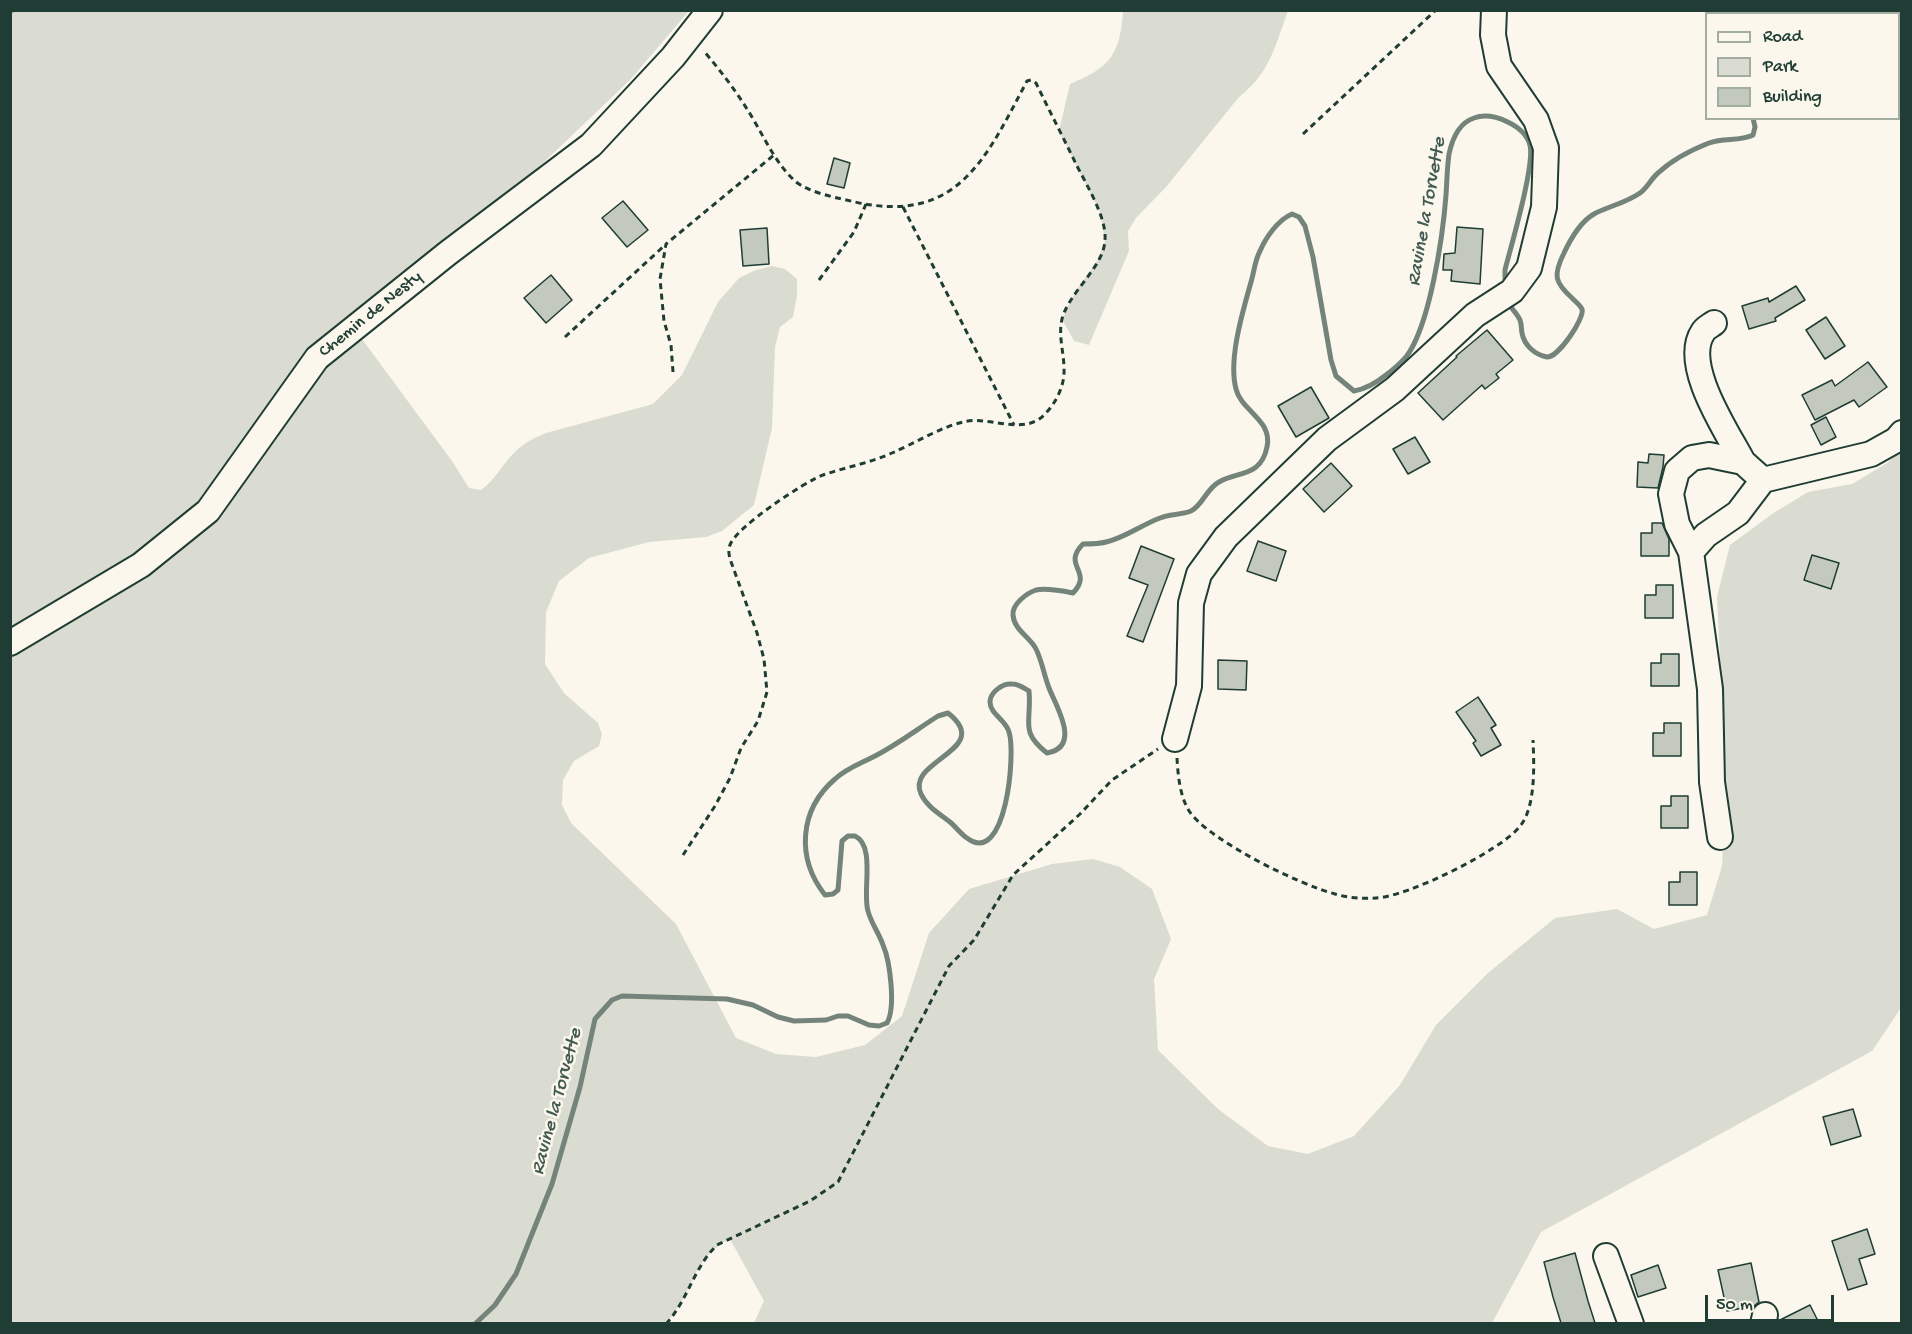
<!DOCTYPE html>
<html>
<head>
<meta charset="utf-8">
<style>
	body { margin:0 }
	#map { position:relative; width:1912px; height:1334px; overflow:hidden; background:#fbf7ec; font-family:"Gochi Hand",sans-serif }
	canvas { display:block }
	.frame { position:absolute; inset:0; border:12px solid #1f3d34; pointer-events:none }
	.legend { position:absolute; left:1705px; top:12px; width:195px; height:108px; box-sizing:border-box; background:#fbf7ec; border:2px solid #a3ada2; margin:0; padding:8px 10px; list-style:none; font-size:18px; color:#1f3d34 }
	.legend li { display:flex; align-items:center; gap:12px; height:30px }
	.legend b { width:30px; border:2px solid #a3ada2 }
	.scale { position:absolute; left:1705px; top:1295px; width:129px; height:27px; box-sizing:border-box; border:3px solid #1f3d34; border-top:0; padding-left:8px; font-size:18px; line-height:21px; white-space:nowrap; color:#1f3d34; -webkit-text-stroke:4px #fbf7ec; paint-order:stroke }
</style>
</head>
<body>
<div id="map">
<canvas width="1912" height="1334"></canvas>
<div class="frame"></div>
<ul class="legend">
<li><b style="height:8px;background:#fbf7ec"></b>Road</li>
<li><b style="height:16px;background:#dbdcd1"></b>Park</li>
<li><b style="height:16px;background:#c4c9be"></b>Building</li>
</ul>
<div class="scale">50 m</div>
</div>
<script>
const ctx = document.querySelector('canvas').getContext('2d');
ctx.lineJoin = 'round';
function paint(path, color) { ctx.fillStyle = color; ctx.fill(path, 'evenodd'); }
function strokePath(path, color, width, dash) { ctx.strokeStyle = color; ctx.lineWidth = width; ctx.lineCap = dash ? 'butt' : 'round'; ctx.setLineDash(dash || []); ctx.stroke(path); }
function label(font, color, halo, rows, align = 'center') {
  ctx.font = font + ' "Gochi Hand",sans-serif'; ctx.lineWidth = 5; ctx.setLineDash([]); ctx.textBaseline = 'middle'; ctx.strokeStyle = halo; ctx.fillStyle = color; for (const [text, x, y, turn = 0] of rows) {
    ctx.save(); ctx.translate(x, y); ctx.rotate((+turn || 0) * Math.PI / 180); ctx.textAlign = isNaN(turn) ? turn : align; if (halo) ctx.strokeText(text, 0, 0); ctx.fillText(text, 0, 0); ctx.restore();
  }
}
const green = new Path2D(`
	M10,11H689L630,80L542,164L365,312L359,335L452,461L469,488L481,490C496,479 501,466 513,454C522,444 533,438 546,433L653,404L682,375L718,302L739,278L756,270L772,266L785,269L797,279V296L793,317L780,327L775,347L772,428L754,505L722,531L706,537L649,542L589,558L559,581L546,612L545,664L564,693L598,723L602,734L599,746L574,761L563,780L562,805L571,823L676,924L736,1038L776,1054L816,1057L865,1045L902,1016L929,933L969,889L1052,864L1093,859L1120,867L1152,889L1171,939L1154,979L1158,1050L1218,1109L1268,1146L1308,1154L1354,1136L1400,1085L1436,1025L1488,973L1555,918L1617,909L1654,929L1707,915L1722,866L1726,787L1717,597L1730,545L1772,514L1808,492L1852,484L1887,463L1901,450V1008L1872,1051L1541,1232L1492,1323H754L764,1301L730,1239C692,1257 693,1295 666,1323H11Z
	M1123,11H1288C1275,46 1270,73 1239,97L1166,187L1136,218L1128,231L1129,251L1089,345L1074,341L1062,319L1076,291L1099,258L1105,240L1100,212L1059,131L1070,84C1111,67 1120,54 1123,11Z`);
const stream = new Path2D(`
	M10,11L13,10
	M1869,14L1875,10
	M1507,302C1511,308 1517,313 1520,320C1522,325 1521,329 1522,333C1524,345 1535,355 1547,357C1558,358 1585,318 1582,309C1580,305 1576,302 1573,299C1554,282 1553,275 1564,253C1571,238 1580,222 1594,214C1609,206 1626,203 1640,193C1647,188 1651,179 1658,173C1672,160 1691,150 1709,143C1724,137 1739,142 1753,135L1755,127L1753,118
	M475,1324L495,1305L516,1274L552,1184L580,1087L595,1019L612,1000L622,996L727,999L753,1005L778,1017L794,1021L826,1020L838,1016H848L869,1025L879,1026L887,1023C896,1007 890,961 883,945C879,933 871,923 868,911C862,892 876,846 855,836H848L842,841L838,890L833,894L825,895C796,858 799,810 835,779C846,769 857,765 871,758C894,747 916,730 938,716L948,713C995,750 905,760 921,794C927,807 940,814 950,822C956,827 961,834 967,838C1006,868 1016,753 1009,732C1006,720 990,714 990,702C990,692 1003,683 1012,684C1019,684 1024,688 1029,691C1032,722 1019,731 1047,753C1082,747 1056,706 1049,688C1044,675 1042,661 1036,649C1030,637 1014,630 1013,615C1012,604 1027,593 1036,590C1046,588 1063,591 1073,593C1094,571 1061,566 1083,544C1091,544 1099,544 1106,542C1125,538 1141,525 1160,518C1169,514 1181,515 1191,511C1203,505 1206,489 1219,482C1238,471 1261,477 1267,447C1273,420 1241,411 1236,389C1228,359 1243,311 1251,282C1254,272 1255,260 1260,251C1266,237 1278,220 1292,214L1299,217L1305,226L1313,257L1331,360L1336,376L1354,391C1366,389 1376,383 1386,375C1393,370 1400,364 1406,357C1430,326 1443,235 1446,195C1447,181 1447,168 1449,154C1452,140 1459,123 1474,118C1493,111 1525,126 1530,145C1535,165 1511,246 1505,270V287`);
const building = new Path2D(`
	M834,158L850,163L844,188L827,184Z
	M623,201L648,230L627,247L602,218Z
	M1457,227L1483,229L1480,284L1451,281L1452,270H1443L1444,254L1455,253Z
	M767,228L769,264L743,266L740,230Z
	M551,275L572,300L546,323L524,298Z
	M1796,286L1805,300L1775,318L1776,321L1749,329L1742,306L1768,298L1769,302Z
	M1826,317L1845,346L1825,359L1806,330Z
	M1487,330L1513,360L1496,374L1499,378L1485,389L1482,385L1443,420L1418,393L1457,357L1456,356Z
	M1868,362L1887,387L1859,407L1854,400L1815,420L1802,395L1832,380L1835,386Z
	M1311,387L1329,418L1296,437L1278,406Z
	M1826,417L1836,437L1821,445L1811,425Z
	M1415,437L1430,462L1408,474L1393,449Z
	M1649,454L1664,455L1663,467L1658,488L1637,487L1638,462L1648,463Z
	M1331,463L1352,486L1324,512L1303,489Z
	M1652,523H1662L1669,539V556H1641V533H1652Z
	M1258,541L1286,551L1276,581L1247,571Z
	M1141,546L1174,559L1143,642L1127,636L1148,585L1129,578Z
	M1812,555L1839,563L1831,589L1804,580Z
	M1656,585H1673V618H1645V595H1656Z
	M1661,654H1679V686H1651V663H1661Z
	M1218,660L1247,661L1246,690L1218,689Z
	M1478,697L1496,725L1491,728L1501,745L1481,756L1473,743L1476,741L1456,712Z
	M1664,723H1681V756H1653V733H1664Z
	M1671,796H1688V828H1661V806H1671Z
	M1680,872H1697V905H1669V882H1680Z
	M1853,1109L1861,1136L1831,1145L1823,1117Z
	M1867,1229L1875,1254L1859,1259L1867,1284L1848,1290L1832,1241Z
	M1575,1253L1588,1301L1595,1323H1561L1553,1297L1544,1262Z
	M1751,1263L1759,1302L1754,1306L1727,1311L1718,1270Z
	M1658,1265L1666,1288L1638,1297L1631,1275Z
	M1810,1305L1819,1323H1778V1321Z`);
const path = new Path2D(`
	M1303,134L1436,10
	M903,207L1014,425
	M819,280L854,232L866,204
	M565,337L664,246
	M673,372L671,345L664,321L660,279L666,244L774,155
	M1177,758C1178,776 1180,800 1192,815C1217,844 1298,884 1335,894C1348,898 1363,899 1376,898C1407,897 1503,850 1521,825C1536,805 1534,763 1533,740
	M683,855L715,806L730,778L741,748L758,721L767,692L764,659L757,633L730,559C729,555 728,549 730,545C735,528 804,482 823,475C846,467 870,463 892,453C913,444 941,427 963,422C989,415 1024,437 1045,414C1056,403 1065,385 1064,369C1064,352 1058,336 1062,319C1069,292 1104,267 1105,240C1107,218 1086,184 1076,164C1063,137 1049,110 1036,83L1031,80L1027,81C986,158 958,225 855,202C838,198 809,193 795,181C774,162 762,132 747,109C734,88 719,69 703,50
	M666,1324C688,1300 694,1267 717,1245L810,1201L838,1182L949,966L974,940L1013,875L1080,814L1112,780L1158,749`);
const minor = new Path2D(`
	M1714,323C1710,326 1705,328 1703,332C1681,365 1728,433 1743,462
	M1691,552L1677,524L1671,494L1677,471L1692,458L1709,455L1743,462L1763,480
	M10,643L141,565L208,511L317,358L448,253L591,145L673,57L710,10
	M1175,739L1189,686L1191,603L1199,574L1226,537L1327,439L1395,389L1475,315L1512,291L1529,268L1544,207L1546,148L1536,120L1499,66L1493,35L1494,10
	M1720,837L1712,782L1710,689L1691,552L1706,535L1738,513L1763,480L1871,454L1896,440L1902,433
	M1606,1256L1631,1324
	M1763,1324L1765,1315`);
const streetNames = [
	["Chemin de Nesty",371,315,-39]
];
const waterNames = [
	["Ravine la Torvette",1428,212,-80],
	["Ravine la Torvette",558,1102,-75]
];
paint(green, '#dbdcd1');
strokePath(stream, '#74847b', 5);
paint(building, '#c4c9be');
strokePath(building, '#1f3d34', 1.5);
strokePath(minor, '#1f3d34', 28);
strokePath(path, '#1f3d34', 3, [6, 4.5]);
strokePath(minor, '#fbf7ec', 24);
label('18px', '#1f3d34', '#fbf7ec', streetNames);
label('italic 20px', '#425b52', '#fbf7ec', waterNames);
</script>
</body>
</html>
